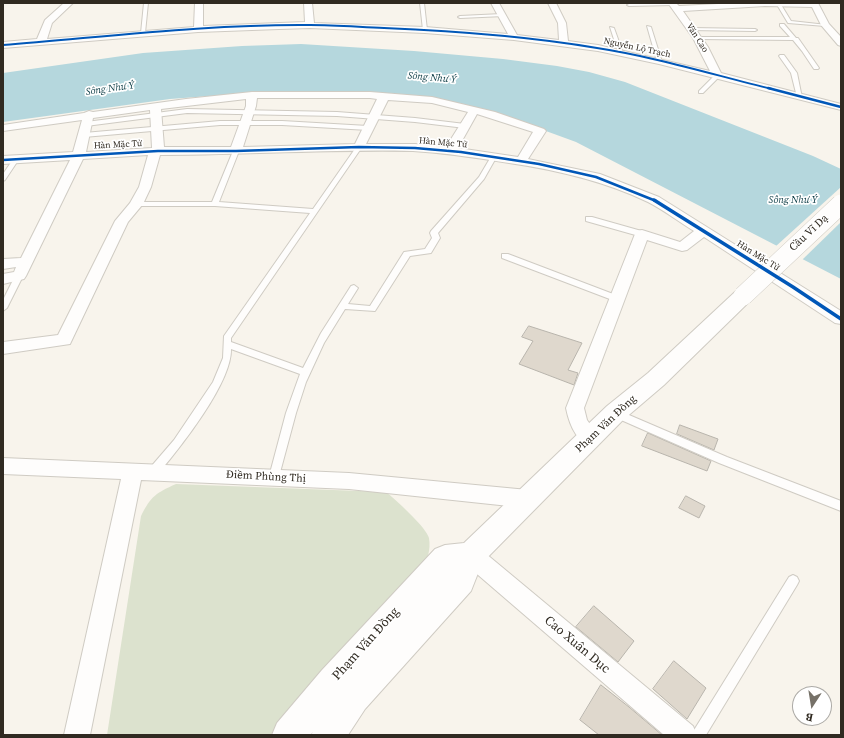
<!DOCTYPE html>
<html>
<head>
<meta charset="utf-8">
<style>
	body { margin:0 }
	#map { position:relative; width:844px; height:738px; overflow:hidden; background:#f8f4ec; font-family:"Source Serif 4",serif }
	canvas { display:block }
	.frame { position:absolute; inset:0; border:4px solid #302a21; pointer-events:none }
	.north { position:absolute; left:792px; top:686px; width:40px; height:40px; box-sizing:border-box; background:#fff; border:1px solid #acaaa6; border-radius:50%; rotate:192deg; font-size:11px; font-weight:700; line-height:16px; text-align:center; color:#302a21 }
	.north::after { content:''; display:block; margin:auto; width:14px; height:18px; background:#767168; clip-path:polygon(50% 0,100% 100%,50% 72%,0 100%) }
</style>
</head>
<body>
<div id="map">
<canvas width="844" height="738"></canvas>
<div class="frame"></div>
<div class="north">B</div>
</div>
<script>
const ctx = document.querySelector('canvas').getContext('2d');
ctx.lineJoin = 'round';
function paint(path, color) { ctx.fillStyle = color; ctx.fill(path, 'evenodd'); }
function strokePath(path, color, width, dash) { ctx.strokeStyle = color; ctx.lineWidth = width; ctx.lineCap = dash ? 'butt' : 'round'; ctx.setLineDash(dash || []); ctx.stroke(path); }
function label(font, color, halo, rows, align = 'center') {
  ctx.font = font + ' "Source Serif 4",serif'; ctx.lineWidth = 3.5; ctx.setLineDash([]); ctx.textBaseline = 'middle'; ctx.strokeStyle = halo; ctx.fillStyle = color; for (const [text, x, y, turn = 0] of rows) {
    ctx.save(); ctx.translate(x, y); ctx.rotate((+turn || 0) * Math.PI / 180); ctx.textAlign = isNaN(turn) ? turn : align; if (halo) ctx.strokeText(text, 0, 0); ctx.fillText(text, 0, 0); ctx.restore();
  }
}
const green = new Path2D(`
	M176,484L386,492C395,499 427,528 429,538C431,550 427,560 423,571L295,711L270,735H107L141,516C151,496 156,493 176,484Z`);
const water = new Path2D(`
	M301,44L414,51L503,59L557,66L589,72L625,82L813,156L841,169V279L576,142L524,123L419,99L286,93L210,96L170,99L3,122V73L143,53L242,46Z`);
const pier = new Path2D(`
	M841,187V222L802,260L775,247Z`);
const building = new Path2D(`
	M529,326L582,343L568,370L578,373L574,385L519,364L533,341L522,337Z
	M680,425L718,439L714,450L677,434Z
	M648,433L711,461L707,471L642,446Z
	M686,496L705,506L699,518L679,508Z
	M594,606L634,641L618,662L576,627Z
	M674,661L706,688L687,719L653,689Z
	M601,685L629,707L662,735H599L580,720Z`);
const service = new Path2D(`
	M144,3H148L145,33L143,34L141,33Z
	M420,3H424L427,30L425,31L423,30Z
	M659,3L676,4L674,5L629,6L627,5L629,4Z
	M776,3H780L791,21L827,25L825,26L788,23Z
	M502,14L504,16L460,18L458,17L460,16Z
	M780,24H784L796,38H798L819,68L818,69H814L802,51L793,40L698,39L696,38L698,37H790L780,26Z
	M647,26L651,27L662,62L657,61Z
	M610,27L614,28L623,53L618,52Z
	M691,28L755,29L757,30L755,31L689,30V29Z
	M780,55H784L797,73L802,98L797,97L791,73L779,56Z
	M715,75L720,76L703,93H699V91Z
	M187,109L337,112L415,118L465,124L468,126L465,128L415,122L337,116L187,113L86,126L83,124L86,122Z
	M220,121H282L368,126L371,128L368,130L282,125H220L84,137L81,135L84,133Z
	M357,146L362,147L231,338V342L303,368L321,333L351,286L354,285L358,288L348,304L370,306L404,252L425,249L432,238L430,233L431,231L479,177L492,155L497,156L484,179L438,233L440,238L431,253L410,256L375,311L345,309L324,343L306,382L296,413L278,480L274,481L270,480L269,477L286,413L300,374L231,349C232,383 179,449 157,475L153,476L149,475L148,472L149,469L174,440L213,382L223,358L224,336L310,213L215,206H136L133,204L136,202H212L233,151L236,149L239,151L219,202L313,209Z
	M14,158L19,159L5,180L3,181V174Z
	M586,217H592L645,232L646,234L642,236H639L586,221Z
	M502,254H508L621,297L622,299L618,302L615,301L502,258Z
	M19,273L23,276L7,308L3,311V300L15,276Z
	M615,409L727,457L841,501V511L719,463L612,416L610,413L612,410Z
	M793,575L797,577L799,581L797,585L706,735H691L789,577Z`);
const minor = new Path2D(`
	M64,3H73L52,23L47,39L194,27L195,3H203V26L305,22L304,3H312L314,23L425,27L508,34L491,3H499L517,35L559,40L558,23L548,3H556L566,23L568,41L598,45L710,71L693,38L668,3H676L679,6L738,3H818L829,24L841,37V46L838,45L821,25L812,7L765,6L683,11L708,47L721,73L841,104V110L659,64L598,51L514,40L425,33L310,28L279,29L198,32L3,48V42L37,39L45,20Z
	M252,92H370L432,97L495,112L544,129L546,131L528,159L600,174L659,197L841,311V324L835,323L704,237L687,250L682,251L647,240L584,408L587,420L600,438L598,443C578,450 569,423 566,408L635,234L637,231L642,230L680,242L694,231C679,222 664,210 648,202C604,181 557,170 509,163C478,158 446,153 413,151C329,149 244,155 160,155L151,187L143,204L128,222L70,344L3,354V342L58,335L115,221L130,203L139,187L148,155L83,159L26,276L24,279L3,284V274L14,272L16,267L3,269V259L21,258L70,160L3,164V156L73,152L82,120L3,131V125L84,113L89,111L93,112L186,99ZM257,98H370L377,99L355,144L243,147L256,106ZM246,99V106L231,147H164L161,109ZM388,100L432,103L468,112L446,147L415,144H366ZM150,110L152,148L86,152L93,118ZM477,114L533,132L518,157L458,148Z
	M3,458L349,473L528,490L535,493L538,499L535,505L528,508L349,489L141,480L90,735H64L121,479L3,474Z
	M471,545L479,548L693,726L697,735H664L463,562L460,555L463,548Z`);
const primary = new Path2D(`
	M743,289L750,291L753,296L750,301L664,385L623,420L482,563L471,591L365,709L348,735H311L313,732L310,735H272L277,723L322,670L435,549L445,545L464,543L607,406L648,373L736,291Z`);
const trunkBridge = new Path2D(`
	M743,296L841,204`);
const cyclewayFar2 = new Path2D(`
	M3,45C105,37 208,24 310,25C335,25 359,27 384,28C455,31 527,36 597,48C656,57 714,75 772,89`);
const cyclewayFar1 = new Path2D(`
	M768,88L841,107
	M3,160L158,151H236L359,147L415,148L461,152L539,164L596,177L656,201`);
const cycleway = new Path2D(`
	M654,200L793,287L841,319`);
const farStreetnames = [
	["Văn Cao",697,38,57],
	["Nguyễn Lộ Trạch",637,48,12],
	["Hàn Mặc Tử",443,143,5],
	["Hàn Mặc Tử",118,145,-3],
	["Hàn Mặc Tử",758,256,32]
];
const farWaternames = [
	["Sông Như Ý",432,78,5],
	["Sông Như Ý",110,89,-8],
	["Sông Như Ý",793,200]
];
const streetNames = [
	["Cầu Vĩ Dạ",809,233,-43],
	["Phạm Văn Đồng",606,424,-43],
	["Điềm Phùng Thị",266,477,3]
];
const nearStreetnames = [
	["Phạm Văn Đồng",366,644,-48],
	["Cao Xuân Dục",577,645,40]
];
paint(green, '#dce2ce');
paint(water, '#b5d7dd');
paint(pier, '#f8f4ec');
paint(building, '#dfd8cd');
strokePath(building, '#b8b4ac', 1);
strokePath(service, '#cfcbc3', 2);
strokePath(minor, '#cfcbc3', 2);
strokePath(primary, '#cfcbc3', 2);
paint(service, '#fefdfc');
paint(minor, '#fefdfc');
paint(primary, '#fefdfc');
strokePath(trunkBridge, '#cfcbc3', 20, []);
strokePath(trunkBridge, '#fefdfc', 19);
strokePath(cyclewayFar2, '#0057b8', 2);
strokePath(cyclewayFar1, '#0057b8', 2.5);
strokePath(cycleway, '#0057b8', 3.5);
label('9px', '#302a21', '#fff', farStreetnames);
label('italic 10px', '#114049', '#fff', farWaternames);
label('11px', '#302a21', '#fff', streetNames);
label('13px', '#302a21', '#fff', nearStreetnames);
</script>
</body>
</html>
